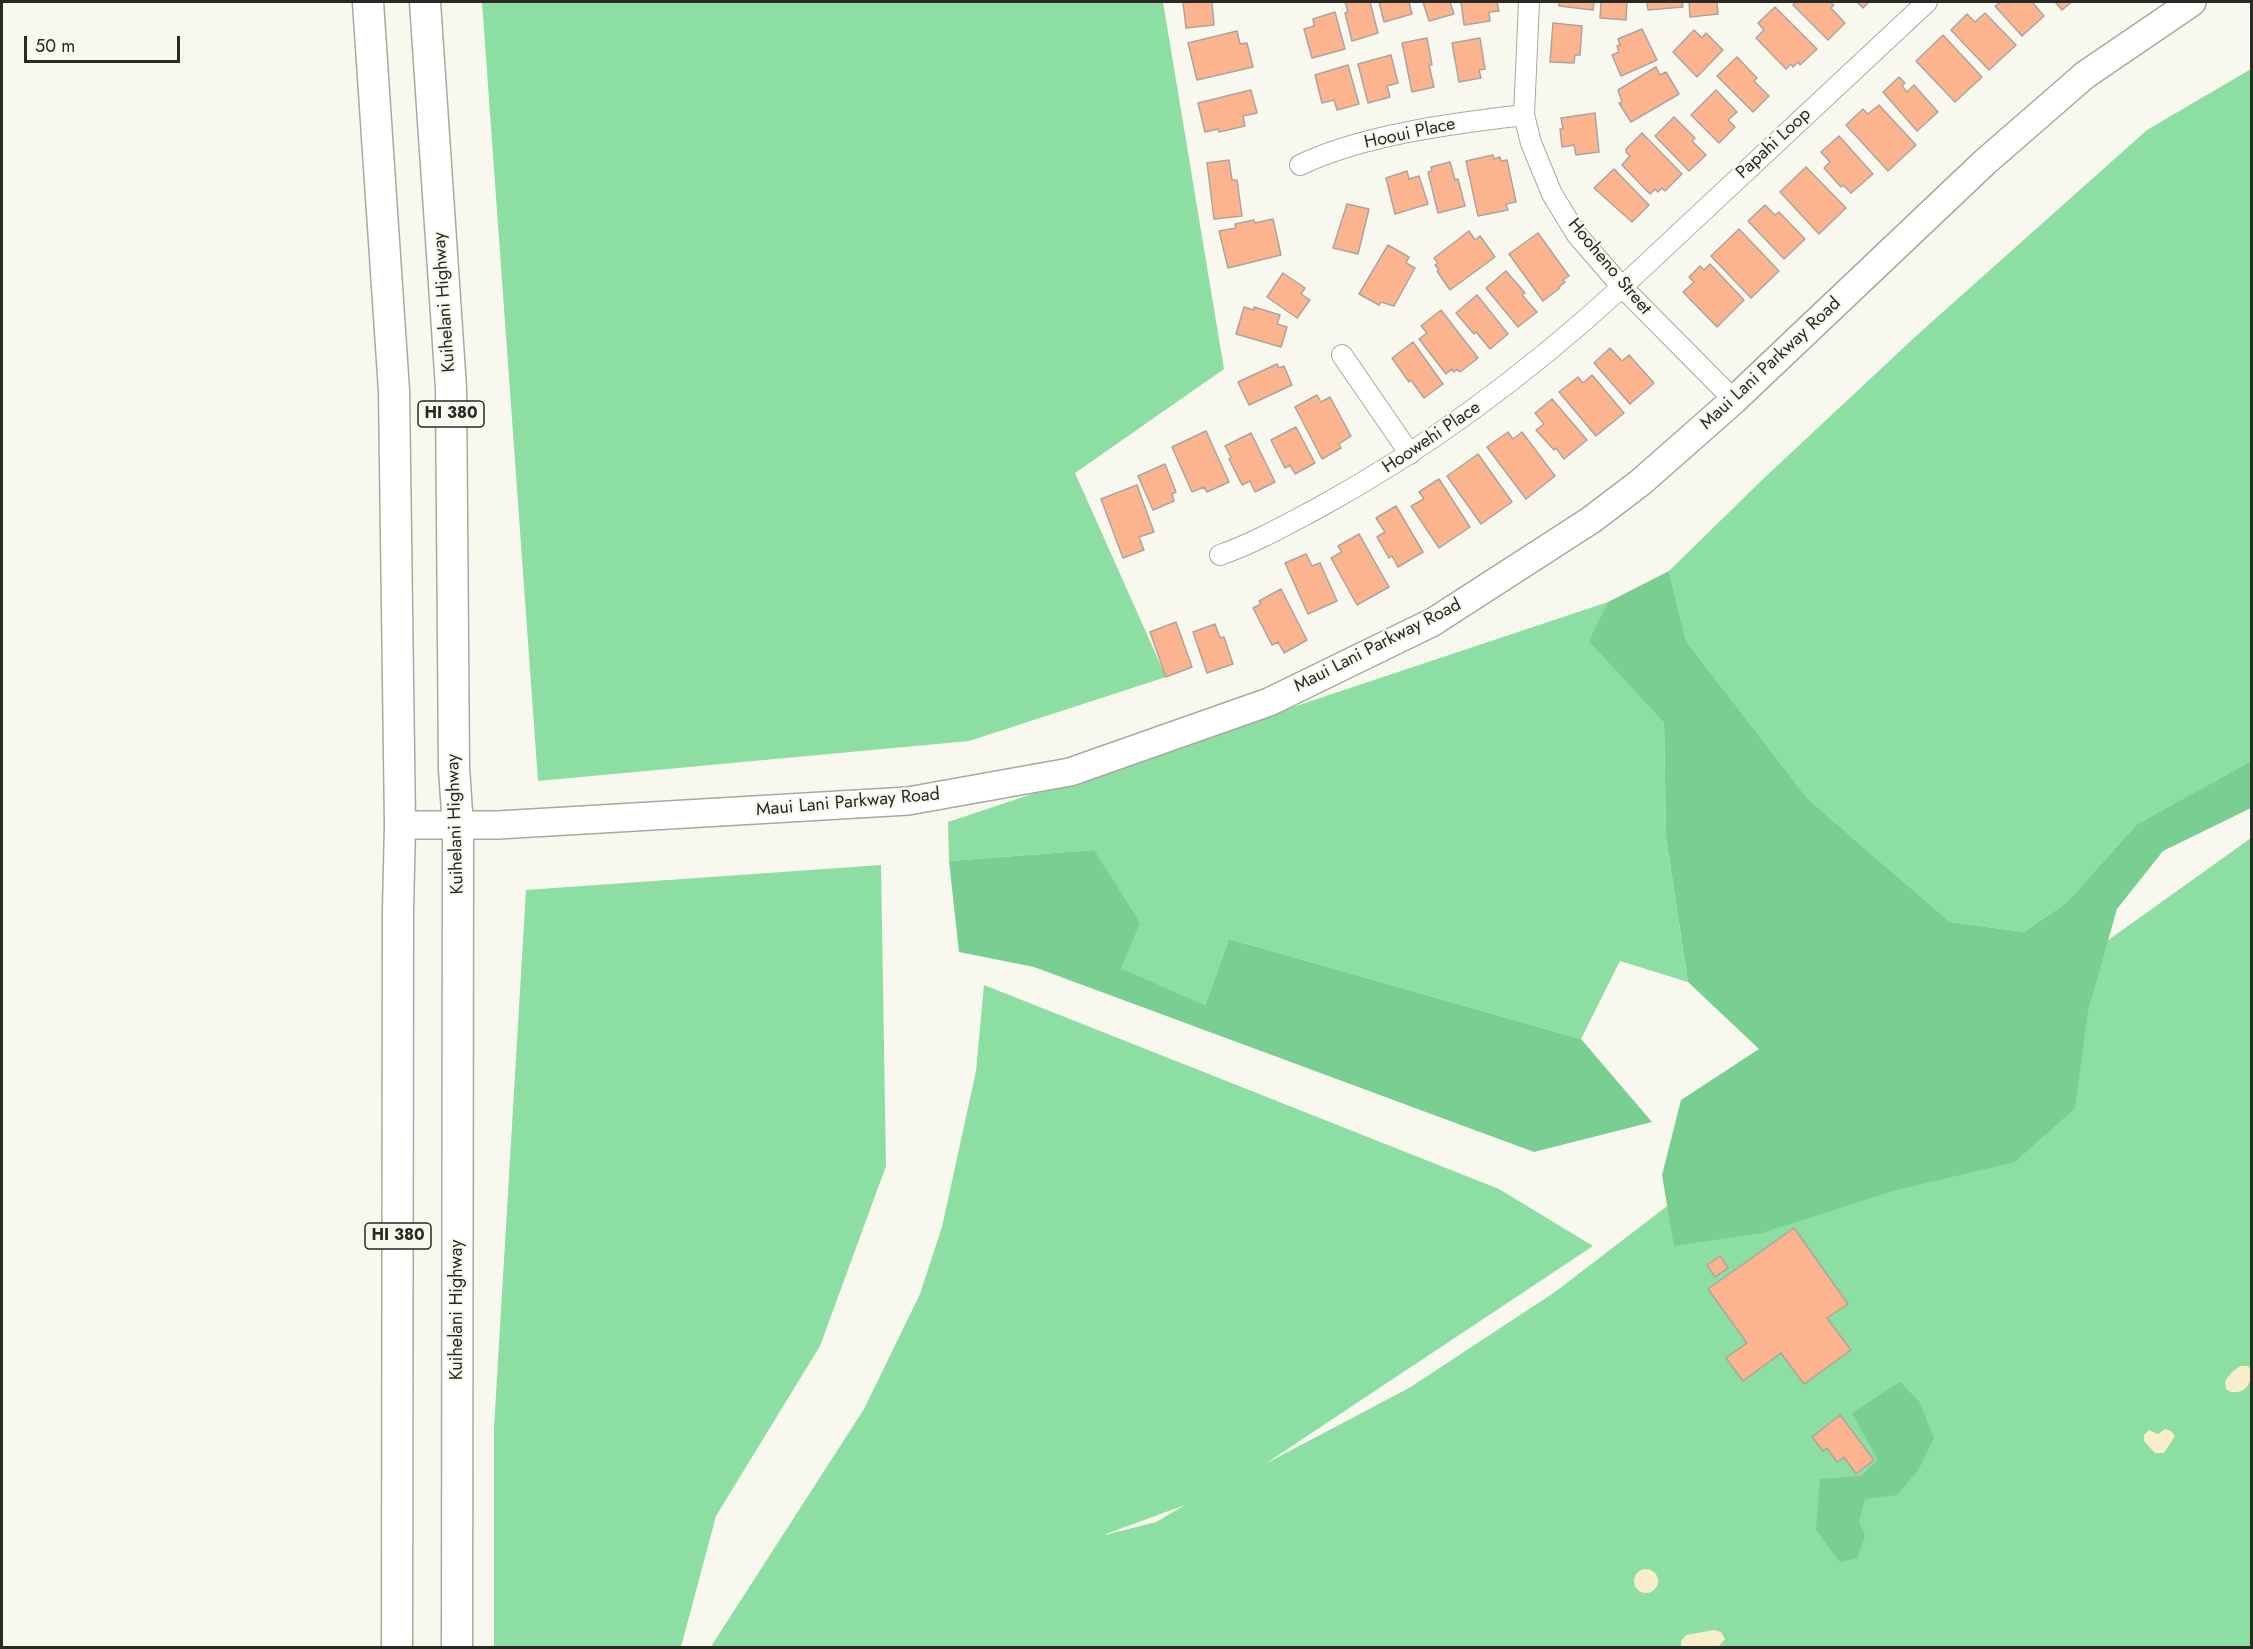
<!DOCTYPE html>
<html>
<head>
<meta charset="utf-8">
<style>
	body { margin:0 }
	#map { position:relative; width:2253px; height:1649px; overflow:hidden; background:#f9f8ef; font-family:Jost,sans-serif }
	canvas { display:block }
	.frame { position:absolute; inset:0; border:3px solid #292925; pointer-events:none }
	.scale { position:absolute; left:24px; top:36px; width:156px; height:27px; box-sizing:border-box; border:3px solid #292925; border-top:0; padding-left:8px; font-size:18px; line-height:21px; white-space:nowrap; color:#292925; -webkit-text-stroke:4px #f9f8ef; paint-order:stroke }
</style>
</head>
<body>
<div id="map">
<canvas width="2253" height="1649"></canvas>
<div class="frame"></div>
<div class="scale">50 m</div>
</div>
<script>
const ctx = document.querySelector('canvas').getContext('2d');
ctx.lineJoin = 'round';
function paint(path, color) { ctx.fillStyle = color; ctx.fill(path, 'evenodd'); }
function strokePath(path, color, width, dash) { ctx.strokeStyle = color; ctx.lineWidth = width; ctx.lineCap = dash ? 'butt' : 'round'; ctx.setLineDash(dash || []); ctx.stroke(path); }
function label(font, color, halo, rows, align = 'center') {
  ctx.font = font + ' Jost,sans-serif'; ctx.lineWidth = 4.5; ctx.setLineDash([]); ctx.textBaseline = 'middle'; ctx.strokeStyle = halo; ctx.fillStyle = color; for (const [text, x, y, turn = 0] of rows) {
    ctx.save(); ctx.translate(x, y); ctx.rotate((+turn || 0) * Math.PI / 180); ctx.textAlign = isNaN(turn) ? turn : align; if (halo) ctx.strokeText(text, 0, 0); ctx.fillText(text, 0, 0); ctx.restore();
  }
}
const green = new Path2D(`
	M482,2H1163L1224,369L1075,473L1166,677L969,741L538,781Z
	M2251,69V761L2137,824L2067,902L2024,932L1950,922L1808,799L1686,641L1669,571L1761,481L1916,336L2147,130Z
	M1608,602L1590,641L1664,723L1666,837L1688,982L1620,961L1581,1039L1229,939L1205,1005L1121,968L1094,850L949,861L948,822Z
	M2251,838V1647L710,1648L864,1409L920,1294L942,1227L976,1071L984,985L1499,1189L1593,1246L1265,1464L1409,1388L1555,1292L1774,1124L1984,1029ZM1185,1505L1156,1522L1105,1535L1106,1534Z
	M881,865L886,1166L820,1346L716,1516L681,1647H494V1428L526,890Z`);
const forest = new Path2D(`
	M1669,571L1686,641L1808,799L1950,922L2024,932L2067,902L2137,824L2251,761V808L2163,851L2117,909L2088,1011L2075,1108L2015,1162L1896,1190L1762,1233L1674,1246L1662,1175L1681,1100L1759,1049L1688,982L1666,837L1664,723L1589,641L1608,602Z
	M1094,850L1140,923L1121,968L1205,1005L1229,939L1581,1039L1652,1122L1534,1152L1034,967L959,952L949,861Z
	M1900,1382L1919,1401L1934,1438L1919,1469L1897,1495L1865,1499L1859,1522L1865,1536L1857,1558L1840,1562L1816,1530L1820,1479L1861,1476L1878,1460L1852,1413Z`);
const sand = new Path2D(`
	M2240,1366H2248L2251,1370C2252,1383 2246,1394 2231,1392L2226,1389L2225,1381L2232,1372Z
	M2165,1429L2171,1431L2175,1436L2164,1453H2155L2144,1441V1435L2149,1430L2158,1434Z
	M1634 1581a12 12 0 1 1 24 0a12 12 0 1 1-24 0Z
	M1714,1630L1721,1632L1725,1639L1718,1647H1681V1641L1686,1635Z`);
const building = new Path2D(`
	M1183,2H1212L1214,25L1186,28Z
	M1345,2H1370L1378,33L1352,41L1345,13L1348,12Z
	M1379,2H1409L1412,14L1384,22Z
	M1423,2H1450L1454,14L1429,21Z
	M1461,2H1497L1499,11L1489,12L1490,21L1464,25Z
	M1559,2H1594L1593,10L1559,6Z
	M1601,2H1627L1626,20L1600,18Z
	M1647,2H1682L1683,7L1648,10Z
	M1689,2H1717L1718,14L1690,17Z
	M1796,2H1830L1834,5L1831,8L1845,23L1828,40L1793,5Z
	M1857,2H1869L1863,8Z
	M2001,2H2032L2044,16L2022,36L1995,6Z
	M2055,2H2072L2062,10Z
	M1775,7L1817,49L1800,65L1798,62L1793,67L1791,64L1786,69L1756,38L1764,30L1758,23Z
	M1335,12L1345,49L1312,58L1304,29L1314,26L1313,19Z
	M1985,13L2016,45L1989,70L1951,30L1967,14L1975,22Z
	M1553,23L1582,26L1580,55H1575L1574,63L1550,62Z
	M1642,29L1657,60L1621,76L1612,55L1619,52L1617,46L1620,45L1618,39Z
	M1694,30L1702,38L1706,33L1723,50L1697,77L1673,52Z
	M1237,31L1240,44L1247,43L1253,67L1197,80L1188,43Z
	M1943,35L1982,77L1955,102L1916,61Z
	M1427,38L1432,65H1429L1434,87L1412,92L1402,43Z
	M1480,38L1485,69L1479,70L1481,78L1459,82L1452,43Z
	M1391,55L1398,83L1387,86L1390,97L1368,103L1358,64Z
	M1737,57L1757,78L1754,81L1769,96L1753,112L1717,76Z
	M1348,65L1359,104L1337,110L1334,100L1322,103L1315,75Z
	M1656,67L1660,75L1666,72L1679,94L1631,122L1619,103L1622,102L1618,90Z
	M1899,77L1905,83L1902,86L1907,92L1914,85L1938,112L1917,131L1883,92Z
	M1251,90L1257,113L1243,116L1245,126L1219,132L1218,129L1205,132L1198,103Z
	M1716,90L1737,112L1728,120L1735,127L1719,143L1691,115Z
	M1879,105L1916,145L1888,171L1846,125L1863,109L1868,114Z
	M1595,113L1599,152L1576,155L1574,145L1562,147L1560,129H1563L1561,118Z
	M1674,117L1695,138L1692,141L1706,155L1689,171L1655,136Z
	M1642,133L1682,174L1665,191L1662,188L1658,192L1655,189L1650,194L1622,165L1630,156L1626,152V149Z
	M1839,136L1873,174L1851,193L1843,185L1841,187L1824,168L1830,162L1821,152Z
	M1493,155L1494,159L1500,157L1501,161L1507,160L1516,202L1506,204L1508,210L1478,216L1466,161Z
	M1229,160L1232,180H1237L1242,216L1214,219L1207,163Z
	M1450,162L1455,180L1458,179L1465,206L1438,213L1428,172L1432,171L1431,167Z
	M1806,167L1846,208L1819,234L1780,192Z
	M1614,169L1649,205L1632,222L1594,188Z
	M1407,171L1409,179L1419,176L1428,204L1395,214L1386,178Z
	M1347,204L1369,209L1358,254L1333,248Z
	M1765,205L1775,215L1779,212L1805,239L1784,259L1748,221Z
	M1273,219L1281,255L1228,268L1219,231L1236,228L1235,224L1254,220L1255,223Z
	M1739,229L1779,271L1751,298L1711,256Z
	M1469,231L1475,240L1480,236L1495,257L1450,290L1437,271L1439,270L1435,265L1438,263L1434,258Z
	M1538,233L1569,276L1563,280L1565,282L1559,287L1560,288L1543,301L1509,254Z
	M1388,245L1409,257L1406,263L1415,268L1394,306L1381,302L1379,305L1359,294Z
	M1710,264L1744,300L1717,327L1683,292L1694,282L1689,277L1700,266L1704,270Z
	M1506,271L1525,293L1522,295L1537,312L1518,327L1486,288Z
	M1283,273L1305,288L1301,294L1310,300L1297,318L1267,297Z
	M1477,295L1508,334L1490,349L1476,332L1474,334L1456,313Z
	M1244,307L1254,310V307L1280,315L1277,324L1287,327L1281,347L1236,334Z
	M1441,310L1478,358L1460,372L1457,369L1454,372L1452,369L1446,374L1419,339L1427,333L1421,326Z
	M1413,342L1443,384L1424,398L1411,380L1409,382L1392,358Z
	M1610,348L1622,361L1629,355L1654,383L1630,404L1594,363Z
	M1277,364L1279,368L1284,366L1292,385L1249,405L1238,382Z
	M1592,375L1624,413L1596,436L1559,392L1578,377L1583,383Z
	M1317,395L1321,402L1330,397L1351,436L1339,444L1341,448L1322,459L1295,407Z
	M1552,399L1587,440L1564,459L1556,448L1554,450L1536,430L1544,424L1535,413Z
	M1296,427L1315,463L1295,474L1290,465L1285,468L1271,440Z
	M1206,431L1229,482L1207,492L1204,487L1192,492L1172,447Z
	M1508,432L1513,439L1522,432L1555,476L1526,499L1487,447Z
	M1251,433L1275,482L1255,492L1250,481L1242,485L1229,459L1231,457L1225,446Z
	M1478,454L1512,502L1481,524L1447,476Z
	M1165,464L1176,492L1172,494L1174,501L1153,510L1138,476Z
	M1439,479L1470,527L1439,548L1411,506L1424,499L1419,492Z
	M1137,485L1154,532L1139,537L1144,550L1123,558L1101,499Z
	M1396,506L1423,552L1398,567L1392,556L1389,558L1377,537L1385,532L1376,518Z
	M1359,534L1389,587L1357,605L1331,558L1342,552L1338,546Z
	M1306,554L1312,566L1320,563L1337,601L1308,614L1285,563Z
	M1281,589L1307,640L1284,653L1278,642L1272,645L1253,608L1261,604L1259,601Z
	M1176,622L1192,667L1166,677L1150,632Z
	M1215,624L1220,638L1224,637L1233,664L1207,673L1193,632Z
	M1794,1228L1848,1304L1827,1318L1851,1350L1804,1384L1781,1353L1743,1381L1726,1358L1747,1343L1708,1289Z
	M1720,1256L1728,1268L1715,1277L1707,1265Z
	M1840,1415L1874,1460L1856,1474L1844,1457L1837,1462L1827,1448L1823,1451L1812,1437Z`);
const minor = new Path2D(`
	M1529,2L1524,115L1531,143L1552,194L1577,235L1622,287L1734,400
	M1300,165C1362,135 1455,123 1524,115
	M1342,355L1410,454
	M1220,555C1254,543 1286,525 1318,508C1430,447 1528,373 1622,287L1927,2`);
const secondary = new Path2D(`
	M400,825H498L908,801L1070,772L1269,702L1433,622L1591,520L1641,482L1734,400L1985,162L2085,75L2192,2`);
const primary = new Path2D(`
	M368,2L394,391L400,825L398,910L397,1648
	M425,2L451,388L454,769L458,826L457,1648`);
const shields = [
	[451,414,66],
	[398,1236,66]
];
const shieldNames = [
	["HI 380",451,414],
	["HI 380",398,1236]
];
const streetNames = [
	["Hooui Place",1410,134,-12],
	["Papahi Loop",1774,144,-43],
	["Hooheno Street",1609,267,50],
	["Kuihelani Highway",445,302,-94],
	["Maui Lani Parkway Road",1771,364,-43],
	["Hoowehi Place",1432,438,-34],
	["Maui Lani Parkway Road",1378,646,-27],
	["Maui Lani Parkway Road",848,803,-5],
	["Kuihelani Highway",456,824,-92],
	["Kuihelani Highway",458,1310,-90]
];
paint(green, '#8cdea2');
paint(forest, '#78cf91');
paint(sand, '#f8eec9');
paint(building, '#fbb48e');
strokePath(building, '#ada49f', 1.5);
strokePath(minor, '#aaa9a0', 22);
strokePath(secondary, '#aaa9a0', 30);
strokePath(primary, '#aaa9a0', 33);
strokePath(minor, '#fff', 20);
strokePath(secondary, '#fff', 27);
strokePath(primary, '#fff', 30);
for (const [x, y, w] of shields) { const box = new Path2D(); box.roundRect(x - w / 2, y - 13, w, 26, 4.5); ctx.fillStyle = '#f9f8ef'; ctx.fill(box); strokePath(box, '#292925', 1.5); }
label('bold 16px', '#292925', null, shieldNames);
label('18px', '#292925', '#f9f8ef', streetNames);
</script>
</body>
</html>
